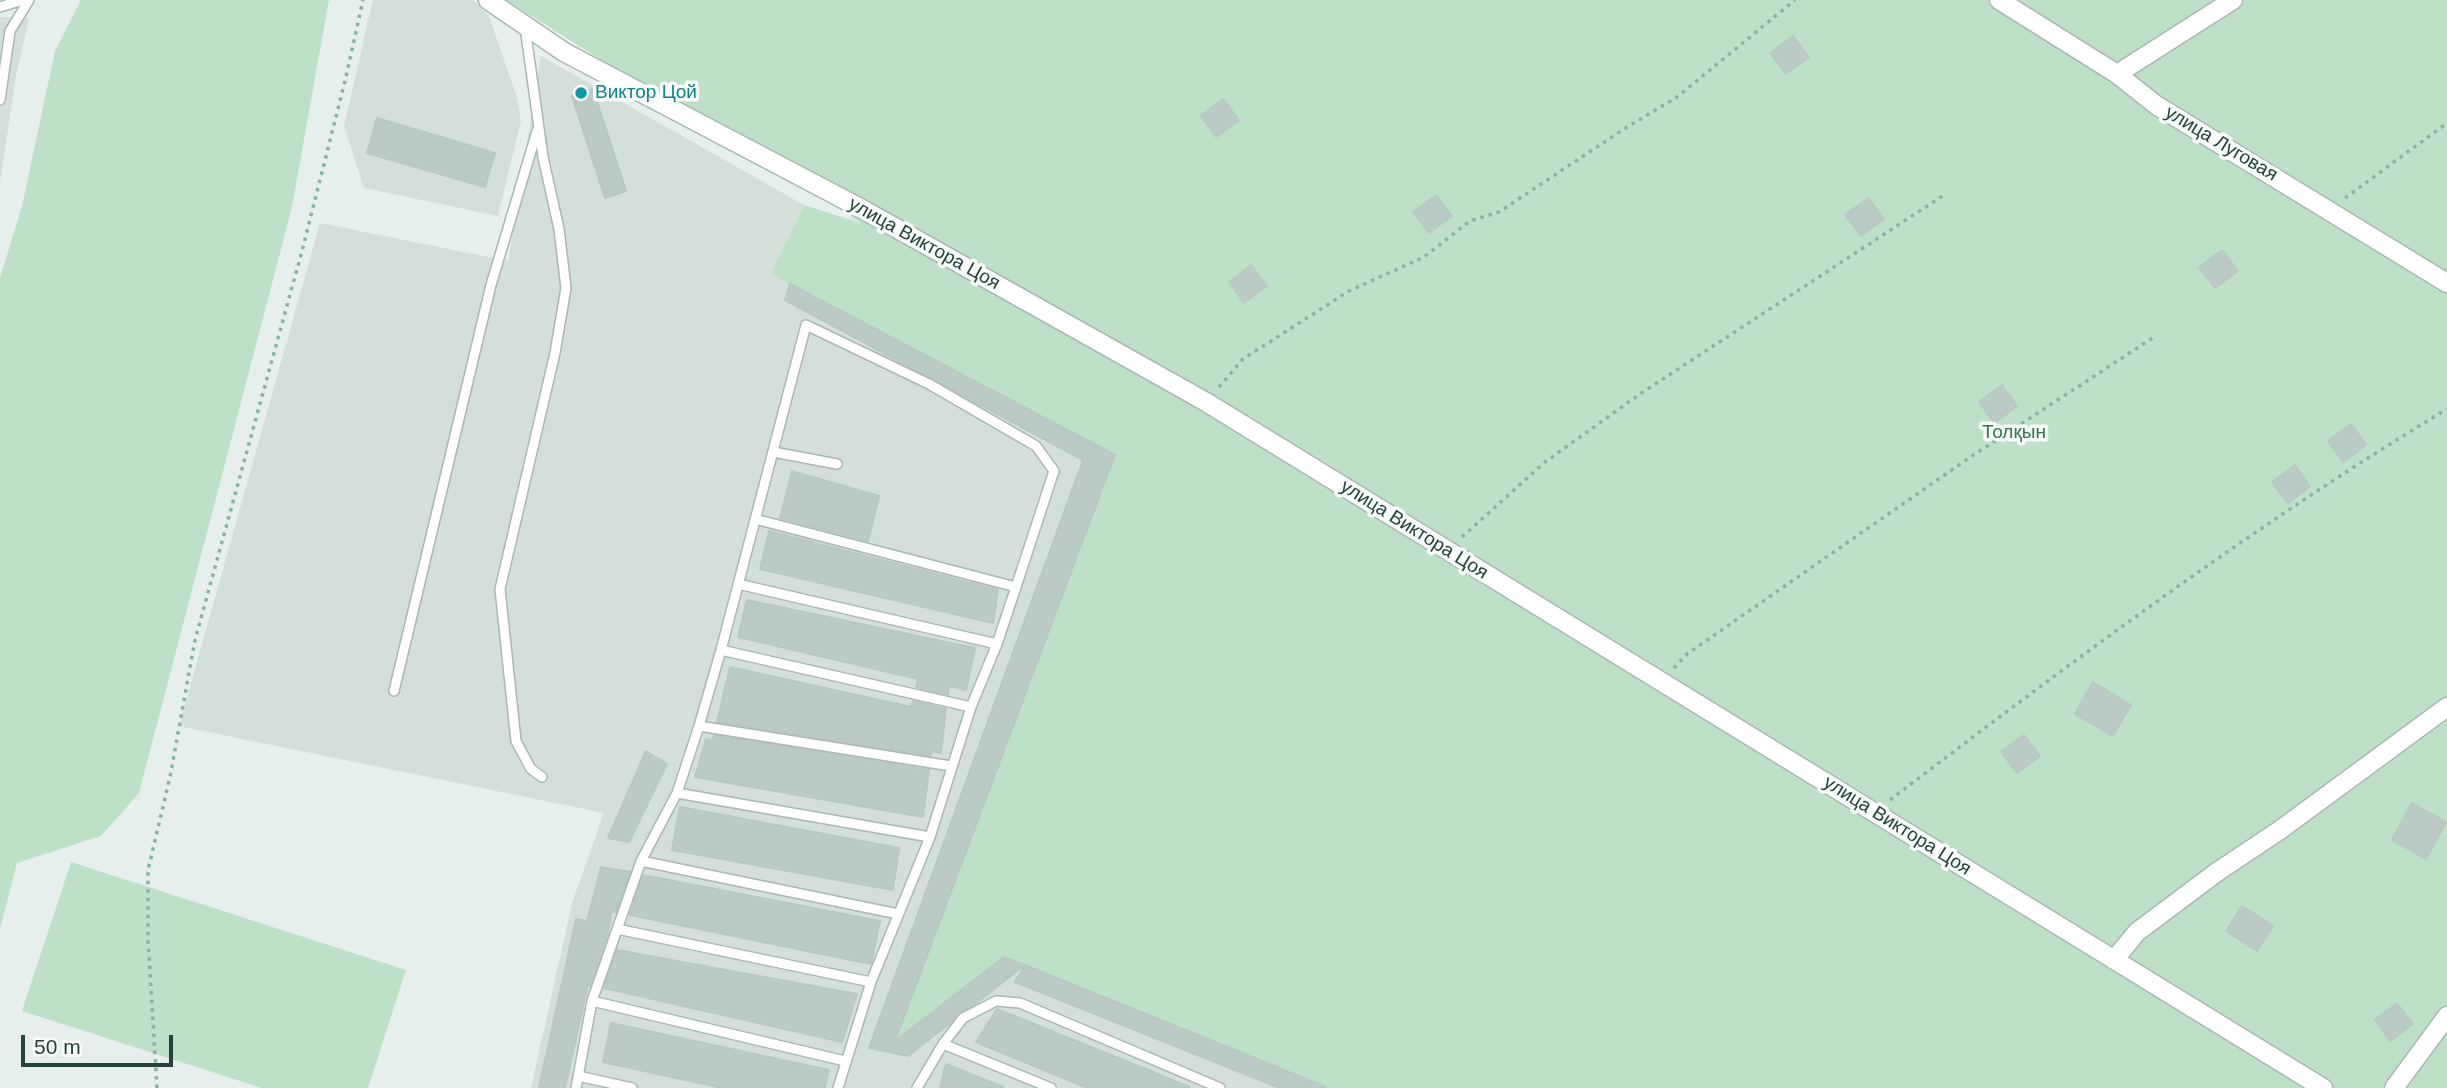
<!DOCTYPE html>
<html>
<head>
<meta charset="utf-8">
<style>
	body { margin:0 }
	#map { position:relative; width:2447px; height:1088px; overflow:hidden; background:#e6efeb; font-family:Arial,sans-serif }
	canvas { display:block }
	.scale { position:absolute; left:21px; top:1035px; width:152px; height:32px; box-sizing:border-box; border:4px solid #24423a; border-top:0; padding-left:9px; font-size:21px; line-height:24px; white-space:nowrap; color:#24423a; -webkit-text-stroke:5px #f7fbf9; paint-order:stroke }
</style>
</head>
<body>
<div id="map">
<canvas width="2447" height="1088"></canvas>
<div class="scale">50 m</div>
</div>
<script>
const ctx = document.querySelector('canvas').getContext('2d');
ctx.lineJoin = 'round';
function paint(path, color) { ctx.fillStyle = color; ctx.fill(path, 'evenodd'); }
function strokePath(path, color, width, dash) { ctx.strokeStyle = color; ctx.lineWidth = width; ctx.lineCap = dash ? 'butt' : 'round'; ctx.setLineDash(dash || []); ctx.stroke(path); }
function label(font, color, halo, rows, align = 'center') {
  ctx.font = font + ' Arial,sans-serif'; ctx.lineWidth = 7; ctx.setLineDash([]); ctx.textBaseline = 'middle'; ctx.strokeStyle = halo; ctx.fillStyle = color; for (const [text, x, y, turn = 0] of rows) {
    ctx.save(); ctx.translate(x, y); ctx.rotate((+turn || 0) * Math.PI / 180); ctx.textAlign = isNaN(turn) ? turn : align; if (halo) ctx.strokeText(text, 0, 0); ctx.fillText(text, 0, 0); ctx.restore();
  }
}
const built = new Path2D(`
	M373,0H473L489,16L517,98L521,121L498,216L364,188L344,126Z
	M0,17L29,18L16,76L0,182Z
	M541,56L804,205L770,274L1115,455L895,1040L1004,957L1328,1088H531L572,903L604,813L179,726L320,223L508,261Z`);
const green = new Path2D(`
	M81,0H329L292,207L139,793L101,836L17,863L0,929V278L22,206L55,51Z
	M506,0H2447V1088H1328L1004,957L895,1041L1115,456L770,274L804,205L861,223Z
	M71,862L406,970L368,1088H262L22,1011Z`);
const building = new Path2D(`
	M1793,36L1809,57L1786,74L1770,53Z
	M593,89L626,191L605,198L572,96Z
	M1223,99L1239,120L1216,137L1201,116Z
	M377,118L495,153L485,187L367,153Z
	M1436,195L1452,216L1429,233L1413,212Z
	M1868,198L1884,219L1861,236L1845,215Z
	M2222,250L2238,271L2215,288L2199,267Z
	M1251,265L1267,286L1244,303L1229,282Z
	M790,284L1115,455L895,1041L1004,957L1025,965L975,1004L959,1012L950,1023L908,1056L869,1048L1083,460L785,300Z
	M2002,385L2017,406L1994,423L1979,402Z
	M2351,424L2366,445L2343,462L2328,441Z
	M2295,465L2310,486L2288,503L2272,482Z
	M792,471L879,496L868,541L780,518Z
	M769,531L998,590L993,623L760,569Z
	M747,600L975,648L966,690L949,686L948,695L916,687L918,679L738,637Z
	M730,667L911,707L913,701L946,709L941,753L932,751L931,756L717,722Z
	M2093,682L2131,705L2113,736L2075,714Z
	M714,735L929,770L923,817L695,777L706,739L712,740Z
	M2024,735L2040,756L2017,773L2001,752Z
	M646,751L667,764L629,842L608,838Z
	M2412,803L2446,822L2426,859L2392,840Z
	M680,807L899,848L893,890L672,850Z
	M601,867L630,872L616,912L612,911L607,937L590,985L588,984L565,1088H539L576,919L587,921Z
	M643,875L880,921L871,964L630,915Z
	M2242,906L2273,926L2257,951L2226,931Z
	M617,950L857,994L842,1042L604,988Z
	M1025,965L1326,1087V1088H1279L1015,982Z
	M2397,1003L2413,1024L2390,1041L2375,1020Z
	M997,1009L1190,1087V1088H1087L976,1042Z
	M611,1023L829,1070L825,1088H722L603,1062Z
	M946,1064L1003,1087V1088H940Z`);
const path = new Path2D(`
	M2345,198L2447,123
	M1219,387L1243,359L1349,291L1424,257L1470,221L1499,212L1624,129L1677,97L1795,0
	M1462,537L1545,462L1640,394L1944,195
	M1674,668L1687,654L1969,458L2154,337
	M1890,800C2071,662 2253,526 2447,409
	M157,1088L148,939V870L170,777L195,640L302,251L346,77L363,0`);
const service = new Path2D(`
	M0,7L23,0
	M525,27L543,157L559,229L566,288L555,353L500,589L516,741L531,769L542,777
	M0,100L10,31L29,0
	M773,452L837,464
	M738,584L997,644L971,707L930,837L871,982L838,1088
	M997,644L1016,587
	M721,650L971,707
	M394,691L491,285L537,131
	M699,726L951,766
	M677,793L930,837
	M641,861L898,914
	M617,929L871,982
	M592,1001L845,1061
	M943,1044L1051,1088
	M578,1076L632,1088
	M576,1088L592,1001L641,861L677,793L699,726L721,650L806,325L929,384L1036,446L1054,471L1016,587L755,519
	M917,1088L943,1044L963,1018L996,1001L1020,1003L1220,1088`);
const minor = new Path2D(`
	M488,0L564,52L864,210L1206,402L2323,1088
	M1999,0L2117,74L2156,105L2447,283
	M2117,74L2233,0
	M2114,960L2137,932L2217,872L2280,830L2447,707
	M2394,1088L2447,1016`);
const markers = [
	[581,93,7,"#0f9aa8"]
];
const cultureNames = [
	["Виктор Цой",595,93]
];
const streetNames = [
	["улица Луговая",2221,144,31],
	["улица Виктора Цоя",924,244,29],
	["улица Виктора Цоя",1414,530,32],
	["улица Виктора Цоя",1897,826,32]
];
const parkNames = [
	["Толқын",2014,433]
];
paint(built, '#d4dfda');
paint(green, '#bfe0c8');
paint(building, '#bbcac4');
strokePath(building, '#b8c9c2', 2);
strokePath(service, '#a8b8b2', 12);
strokePath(minor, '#a8b8b2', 21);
strokePath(path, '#86b3a5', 3.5, [3.5, 5]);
strokePath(service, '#fff', 9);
strokePath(minor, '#fff', 18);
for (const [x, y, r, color] of markers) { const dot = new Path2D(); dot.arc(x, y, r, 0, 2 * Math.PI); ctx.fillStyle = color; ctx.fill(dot); strokePath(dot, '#f7fbf9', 2.5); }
label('19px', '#0d838f', '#f7fbf9', cultureNames, 'left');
label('19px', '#24423a', '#f7fbf9', streetNames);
label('19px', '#2d7a4b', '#f7fbf9', parkNames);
</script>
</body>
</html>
